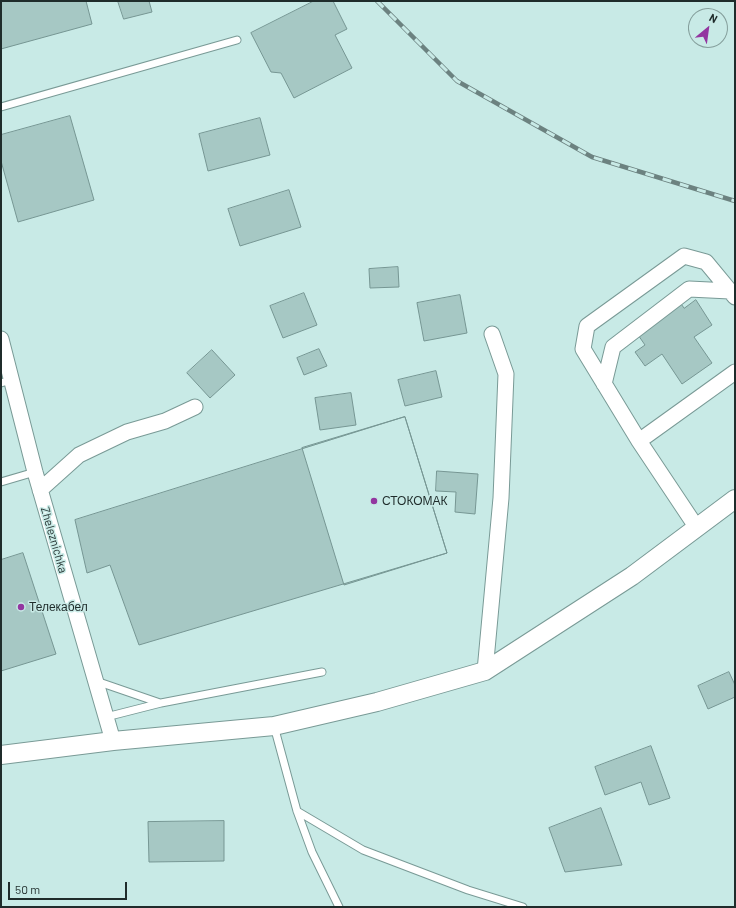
<!DOCTYPE html>
<html>
<head>
<meta charset="utf-8">
<style>
	body { margin:0 }
	#map { position:relative; width:736px; height:908px; overflow:hidden; background:#c8eae6; font-family:Barlow,sans-serif }
	canvas { display:block }
	.frame { position:absolute; inset:0; border:2px solid #1f2c2b; pointer-events:none }
	.north { position:absolute; left:688px; top:8px; width:40px; height:40px; box-sizing:border-box; background:#c8eae6; border:1px solid #849e9b; border-radius:50%; rotate:29deg; font-size:11px; font-weight:700; line-height:16px; text-align:center; color:#1f2c2b }
	.north::after { content:''; display:block; margin:auto; width:14px; height:18px; background:#9336a0; clip-path:polygon(50% 0,100% 100%,50% 72%,0 100%) }
	.scale { position:absolute; left:8px; top:882px; width:119px; height:18px; box-sizing:border-box; border:2px solid #1f2c2b; border-top:0; padding-left:5px; font-size:12px; line-height:14px; white-space:nowrap; color:#1f2c2b; -webkit-text-stroke:3px #c8eae6; paint-order:stroke }
</style>
</head>
<body>
<div id="map">
<canvas width="736" height="908"></canvas>
<div class="frame"></div>
<div class="north">N</div>
<div class="scale">50 m</div>
</div>
<script>
const ctx = document.querySelector('canvas').getContext('2d');
ctx.lineJoin = 'round';
function paint(path, color) { ctx.fillStyle = color; ctx.fill(path, 'evenodd'); }
function strokePath(path, color, width, dash) { ctx.strokeStyle = color; ctx.lineWidth = width; ctx.lineCap = dash ? 'butt' : 'round'; ctx.setLineDash(dash || []); ctx.stroke(path); }
function label(font, color, halo, rows, align = 'center') {
  ctx.font = font + ' Barlow,sans-serif'; ctx.lineWidth = 3; ctx.setLineDash([]); ctx.textBaseline = 'middle'; ctx.strokeStyle = halo; ctx.fillStyle = color; for (const [text, x, y, turn = 0] of rows) {
    ctx.save(); ctx.translate(x, y); ctx.rotate((+turn || 0) * Math.PI / 180); ctx.textAlign = isNaN(turn) ? turn : align; if (halo) ctx.strokeText(text, 0, 0); ctx.fillText(text, 0, 0); ctx.restore();
  }
}
const building = new Path2D(`
	M1,1H86L92,24L1,49Z
	M118,1H149L152,12L124,19Z
	M314,1H333L347,29L335,35L352,68L294,98L281,73L271,72L251,33Z
	M70,116L94,200L18,222L1,161V135Z
	M260,118L270,155L208,171L199,134Z
	M289,190L301,227L240,246L228,209Z
	M398,267L399,287L370,288L369,269Z
	M304,293L317,325L283,338L270,306Z
	M460,295L467,333L424,341L417,303Z
	M696,300L712,325L694,337L712,363L682,384L662,354L645,366L635,352L645,345L636,332L679,301L684,308Z
	M319,349L327,366L304,375L297,358Z
	M212,350L235,375L210,398L187,373Z
	M436,371L442,397L405,406L398,380Z
	M351,393L356,425L320,430L315,398Z
	M405,417L447,553L139,645L110,565L87,573L75,520Z
	M405,417L447,553L344,585L302,448Z
	M437,471L478,474L475,514L455,512L456,492L436,491Z
	M23,553L56,654L1,671V560Z
	M729,672L735,685V697L708,709L698,686Z
	M651,746L670,798L649,805L641,782L605,795L595,767Z
	M601,808L622,865L565,872L549,828Z
	M224,821V861L149,862L148,822Z`);
const service = new Path2D(`
	M1,107L237,40
	M1,383L11,380
	M1,482L35,472
	M96,681L160,703
	M106,717L161,703L322,672
	M274,726L297,811L312,852L339,907
	M297,811L363,850L468,890L523,907`);
const minor = new Path2D(`
	M1,339L35,472L113,741
	M604,384L613,347L689,289L730,291
	M639,441L735,372
	M40,490L79,455L127,432L165,421L195,407
	M697,528L639,441L583,349L587,326L684,256L706,262L735,297
	M485,671L501,498L506,374L492,334`);
const tertiary = new Path2D(`
	M1,755L113,741L274,726L377,702L485,671L632,576L735,499`);
const rail = new Path2D(`
	M377,1L457,81L592,157L735,201`);
const markers = [
	[374,501,4,"#9336a0"],
	[21,607,4,"#9336a0"]
];
const poiNames = [
	["СТОКОМАК",382,501],
	["Телекабел",29,607]
];
const streetNames = [
	["Zheleznichka",54,540,74]
];
paint(building, '#a6c8c4');
strokePath(building, '#769693', 1);
strokePath(service, '#799a96', 9);
strokePath(minor, '#799a96', 17);
strokePath(tertiary, '#799a96', 20);
strokePath(service, '#fff', 7);
strokePath(minor, '#fff', 15);
strokePath(tertiary, '#fff', 18);
strokePath(rail, '#6c8280', 4.5);
strokePath(rail, '#c8eae6', 3, [9]);
for (const [x, y, r, color] of markers) { const dot = new Path2D(); dot.arc(x, y, r, 0, 2 * Math.PI); ctx.fillStyle = color; ctx.fill(dot); strokePath(dot, '#c8eae6', 1.5); }
label('12px', '#1f2c2b', '#c8eae6', poiNames, 'left');
label('12px', '#1f2c2b', '#c8eae6', streetNames);
</script>
</body>
</html>
